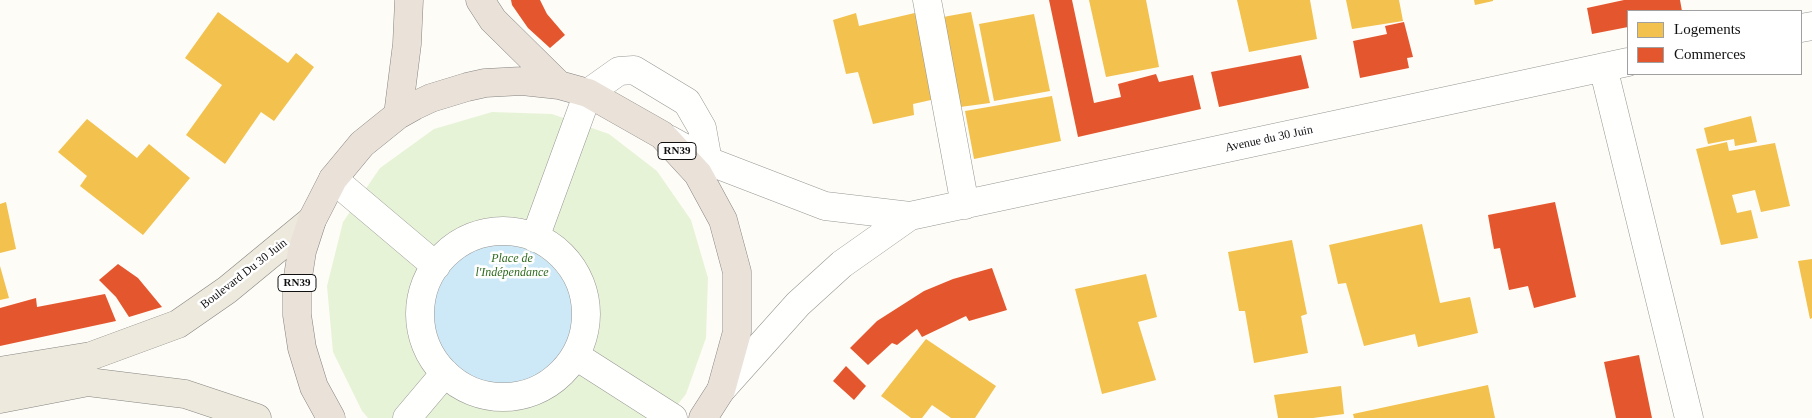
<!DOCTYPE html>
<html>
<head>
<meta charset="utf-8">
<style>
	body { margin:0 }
	#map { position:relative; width:1812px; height:418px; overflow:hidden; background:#fdfcf7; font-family:Georgia,serif }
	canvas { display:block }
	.legend { position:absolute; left:1627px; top:10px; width:175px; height:65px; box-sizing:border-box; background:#fff; border:1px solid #a0a0a0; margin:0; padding:6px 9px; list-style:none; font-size:15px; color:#111 }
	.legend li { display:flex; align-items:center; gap:10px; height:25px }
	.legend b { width:25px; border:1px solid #a0a0a0 }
</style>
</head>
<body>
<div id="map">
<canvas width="1812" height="418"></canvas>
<ul class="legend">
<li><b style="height:14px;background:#f2c14e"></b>Logements</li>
<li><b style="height:14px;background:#e4572e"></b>Commerces</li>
</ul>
</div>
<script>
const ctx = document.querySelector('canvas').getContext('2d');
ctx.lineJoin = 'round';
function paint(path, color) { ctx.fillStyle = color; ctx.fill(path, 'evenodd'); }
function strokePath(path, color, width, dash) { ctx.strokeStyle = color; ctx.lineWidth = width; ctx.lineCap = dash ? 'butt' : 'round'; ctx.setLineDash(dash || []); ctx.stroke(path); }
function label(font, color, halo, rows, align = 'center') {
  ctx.font = font + ' Georgia,serif'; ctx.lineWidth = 5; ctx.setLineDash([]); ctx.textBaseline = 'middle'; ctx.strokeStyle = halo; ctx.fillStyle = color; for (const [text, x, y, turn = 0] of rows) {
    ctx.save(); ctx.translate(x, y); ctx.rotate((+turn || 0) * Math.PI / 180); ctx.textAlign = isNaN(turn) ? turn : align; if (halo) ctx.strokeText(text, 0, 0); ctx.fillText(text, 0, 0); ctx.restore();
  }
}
const green = new Path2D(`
	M492,112L552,114L609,134L657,171L691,220L708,278L706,338L686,394L667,418H368L362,411L333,352L327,286L343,222L380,168L434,129Z`);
const water = new Path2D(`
	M431 316a71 71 0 1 1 142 0a71 71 0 1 1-142 0Z`);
const homes = new Path2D(`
	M1089,0H1146L1159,67L1106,77Z
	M1237,0H1310L1317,39L1249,52Z
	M1346,0H1399L1403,21L1352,29Z
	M1474,0H1493V1L1475,5Z
	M218,12L288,63L296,53L314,67L274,121L261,112L225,164L186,135L222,85L185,58Z
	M919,12L940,98L913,104L914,115L873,124L858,72L846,74L833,20L856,13L859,26Z
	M971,12L990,103L960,107L943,17Z
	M1034,14L1050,91L994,101L979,24Z
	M1052,96L1061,141L974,159L965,111Z
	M1751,116L1757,142L1735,146L1734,139L1708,144L1704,128Z
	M87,119L137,158L149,144L190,178L143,235L80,186L87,176L58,152Z
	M1727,142L1729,151L1775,143L1790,206L1761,212L1755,190L1732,195L1737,213L1751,210L1758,238L1721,245L1696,149Z
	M6,202L16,249L0,253V204Z
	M1422,224L1440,303L1470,297L1478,333L1418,347L1415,334L1364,346L1346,283L1338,284L1329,245Z
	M1292,240L1307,314L1301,316L1308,353L1254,363L1245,311H1239L1228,252Z
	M1812,259V318L1810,319L1798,261Z
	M0,266L9,298L0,300Z
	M1146,274L1157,317L1138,322L1156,380L1102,394L1075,289Z
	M926,339L996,386L975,418H951L932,405L922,418H911L881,396Z
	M1488,385L1495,418H1354L1353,414Z
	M1341,386L1344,414L1313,418H1278L1274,395Z`);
const shops = new Path2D(`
	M511,0H540L547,14L565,35L550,48L528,28L512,5Z
	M1049,0H1072L1094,103L1121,97L1118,84L1156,74L1159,82L1193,75L1201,109L1078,137Z
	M1624,0H1680L1682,11H1628V27L1592,34L1587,8Z
	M1404,22L1413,57L1407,58L1409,68L1360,78L1353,41L1387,34L1385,26Z
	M1301,55L1309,88L1219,107L1211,72Z
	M1555,202L1576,297L1534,308L1528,286L1509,290L1500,248L1494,249L1488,215Z
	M118,264L138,278L162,307L129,317L116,297L99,280Z
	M992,268L1007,310L969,321L966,316L922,337L917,329L897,345L892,343L868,365L850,348L877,321L924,291L953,279Z
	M105,294L116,321L0,346V308L36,298L37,307Z
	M1639,355L1652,418H1616L1604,362Z
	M846,366L866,386L854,400L833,381Z`);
const minor = new Path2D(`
	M927,0L965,205
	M1801,28L1812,26
	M1603,67L1689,418
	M668,139L708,161L825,206L910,216L1628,62
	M333,179L436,266
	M420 314a83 83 0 1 1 166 0a83 83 0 1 1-166 0Z
	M535,238L588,93L619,71L634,70L687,102L702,128L708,161
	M576,356L673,418
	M721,390L798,304L842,264L910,216
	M407,418L445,373`);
const major = new Path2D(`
	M0,371L91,356L178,324L227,290L312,220
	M0,399L88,382L185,394L257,418`);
const highway = new Path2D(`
	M480,0L493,20L559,85
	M398,115L407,44L409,0
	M331,418L314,387L302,348L297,315V283L302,251L312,220L333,179L362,144L398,115L414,106L431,98L467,87L485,83L522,81L559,85L588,93L662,135L698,174L723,220L737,272V332L721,390L703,418`);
const shields = [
	[677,151,38],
	[297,283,38]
];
const shieldNames = [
	["RN39",677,151],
	["RN39",297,283]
];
const streetNames = [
	["Avenue du 30 Juin",1269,139,-12],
	["Boulevard Du 30 Juin",244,274,-38]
];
const parkNames = [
	["Place de",512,259],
	["l'Indépendance",512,273]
];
paint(green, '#e7f3d7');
paint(water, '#cde8f7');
paint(homes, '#f2c14e');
paint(shops, '#e4572e');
strokePath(minor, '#979795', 29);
strokePath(major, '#858482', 29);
strokePath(highway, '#858482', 29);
strokePath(minor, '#fffffe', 28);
strokePath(major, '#ede9dc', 28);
strokePath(highway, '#eae1d8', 28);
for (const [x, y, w] of shields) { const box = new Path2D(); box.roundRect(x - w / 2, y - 8.5, w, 17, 4); ctx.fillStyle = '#fff'; ctx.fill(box); strokePath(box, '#111', 1); }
label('bold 11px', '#111', null, shieldNames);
label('12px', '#111', '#fff', streetNames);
label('italic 12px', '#2f6b1f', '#fff', parkNames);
</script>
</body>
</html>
